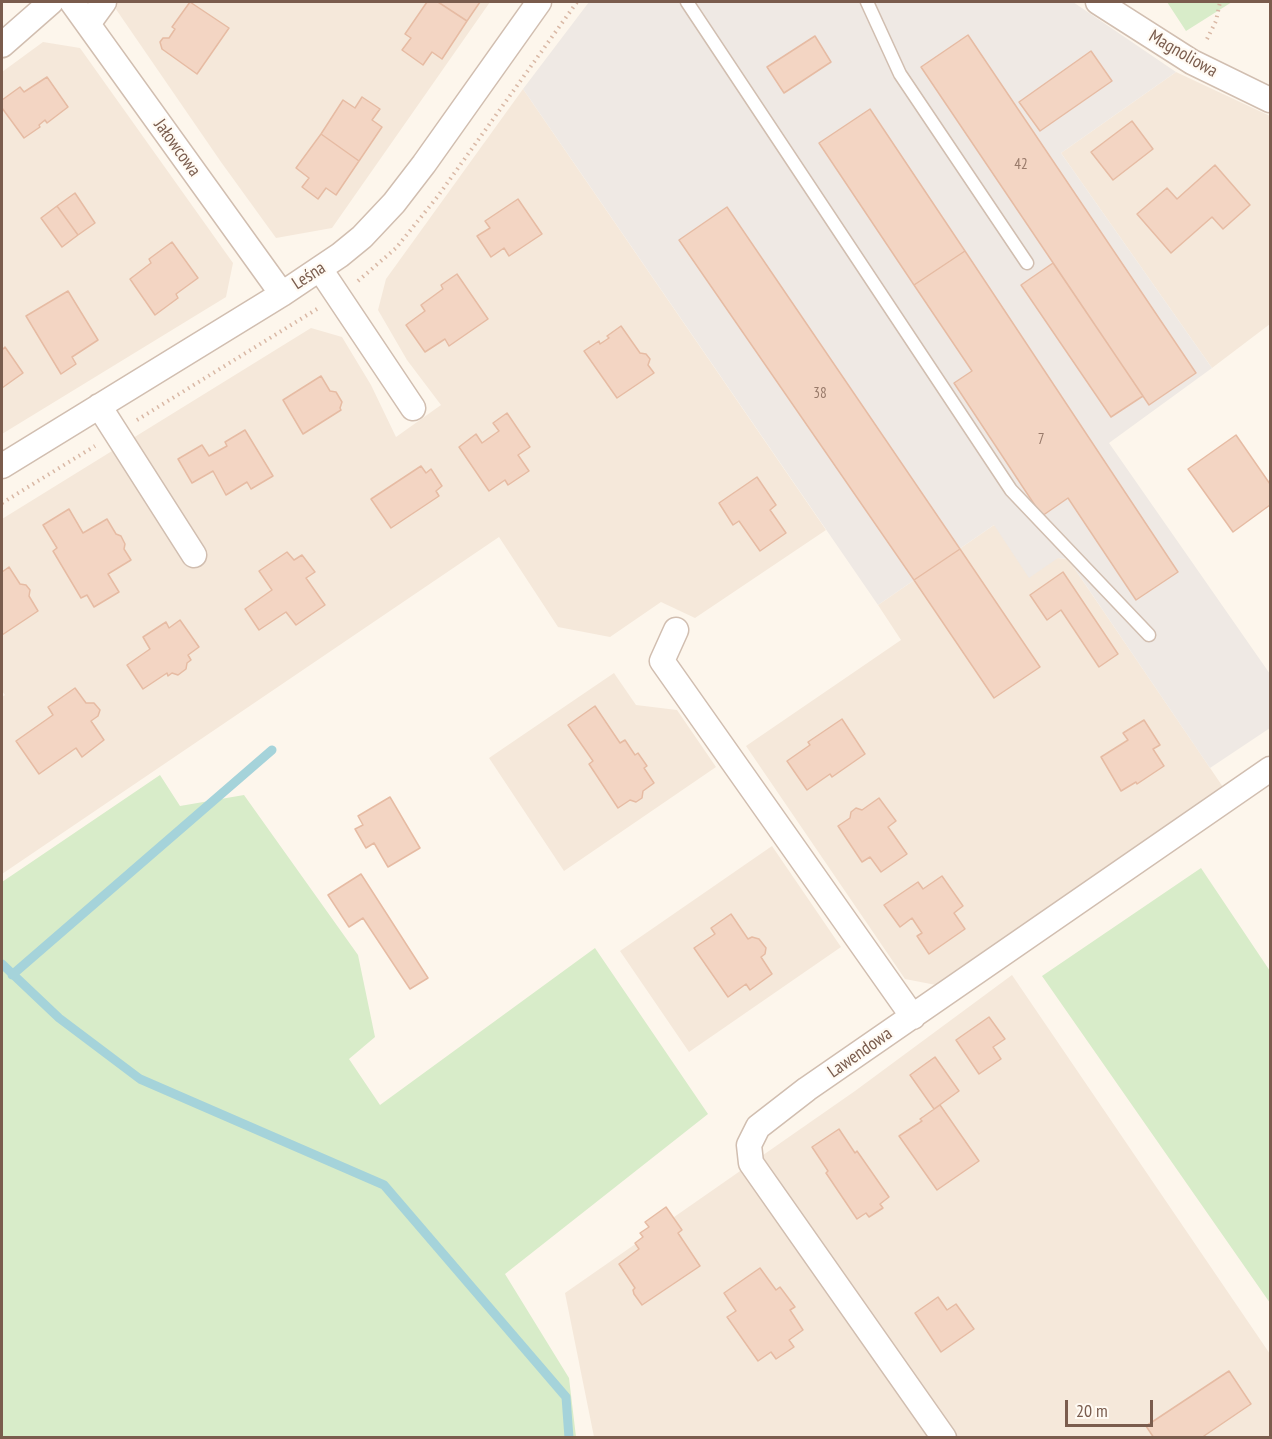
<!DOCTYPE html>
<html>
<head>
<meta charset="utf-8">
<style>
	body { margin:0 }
	#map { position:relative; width:1272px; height:1439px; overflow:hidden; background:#fdf6ec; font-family:"PT Sans Narrow",sans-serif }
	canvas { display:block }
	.frame { position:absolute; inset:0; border:3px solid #7a5c4d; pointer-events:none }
	.scale { position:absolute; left:1065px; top:1400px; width:88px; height:27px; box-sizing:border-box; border:3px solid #7a5c4d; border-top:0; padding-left:8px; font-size:18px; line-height:21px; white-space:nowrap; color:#7a5c4d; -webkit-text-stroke:4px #fffaf3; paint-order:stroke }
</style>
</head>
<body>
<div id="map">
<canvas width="1272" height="1439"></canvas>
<div class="frame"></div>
<div class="scale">20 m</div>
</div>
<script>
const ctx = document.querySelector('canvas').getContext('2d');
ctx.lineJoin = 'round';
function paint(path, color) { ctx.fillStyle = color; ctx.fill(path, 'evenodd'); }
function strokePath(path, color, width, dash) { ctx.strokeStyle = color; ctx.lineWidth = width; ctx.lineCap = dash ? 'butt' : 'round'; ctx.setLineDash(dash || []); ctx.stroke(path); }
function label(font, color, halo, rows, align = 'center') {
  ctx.font = font + ' "PT Sans Narrow",sans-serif'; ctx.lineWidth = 4.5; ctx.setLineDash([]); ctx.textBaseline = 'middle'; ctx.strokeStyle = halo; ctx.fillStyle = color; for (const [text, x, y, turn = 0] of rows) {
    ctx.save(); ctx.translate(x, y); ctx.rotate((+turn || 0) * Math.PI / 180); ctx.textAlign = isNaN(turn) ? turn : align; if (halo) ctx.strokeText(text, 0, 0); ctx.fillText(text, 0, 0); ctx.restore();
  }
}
const residential = new Path2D(`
	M111,2H490L332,228L276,238L221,162Z
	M43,42L80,48L233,263L226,297L2,434V72Z
	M1176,72L1270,116V324L1212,368L1061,153Z
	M523,89L826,530L695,618L661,602L610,637L558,627L499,537L2,874V697L5,695L2,691V519L311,328L342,337L371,385L396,437L441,405L407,360L378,310L386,279Z
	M994,525L1058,558L1068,559L1223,787L936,985L905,979L746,746L901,640L878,605Z
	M614,673L636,705L677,710L716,767L564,871L489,758Z
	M772,846L841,947L689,1052L620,951Z
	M1012,975L1270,1354V1437H594L565,1293L855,1091Z`);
const industrial = new Path2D(`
	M589,2H1073L1176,72L1061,153L1212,368L1109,443L1270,674V728L1210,768L1068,559L1058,558L1029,578L994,525L878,605L523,89Z`);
const green = new Path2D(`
	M1167,2H1232L1186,31Z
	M160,775L180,806L244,795L358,955L375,1037L349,1059L380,1105L595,948L708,1114L505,1274L569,1378L576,1437H2V882Z
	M1201,868L1270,971V1303L1042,976Z`);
const stream = new Path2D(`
	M2,964L59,1018L140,1079L384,1185L566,1397L569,1438
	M12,975L272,750`);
const building = new Path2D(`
	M190,2L229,28L197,74L162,49L160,42L163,38H169L175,29L172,27Z
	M427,2H438L467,21L442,59L432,52L423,65L402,50L411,38L405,34Z
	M438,2H480L467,21Z
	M968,35L1196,373L1149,405L921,67Z
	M815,36L831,62L784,93L767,67Z
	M1091,51L1112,81L1040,131L1019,102Z
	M47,77L68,107L47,123L45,120L39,125L40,127L24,138L2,108V100L20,87L24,92Z
	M362,97L380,109L372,120L382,127L359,161L321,134L343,100L355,108Z
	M870,109L965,251L914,285L819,143Z
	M1132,121L1153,149L1113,180L1091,152Z
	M321,134L359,161L336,195L326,188L318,199L302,187L309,178L296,168Z
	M1215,165L1250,205L1223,229L1212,217L1171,253L1137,214L1167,188L1177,199Z
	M75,193L95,223L78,235L57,206Z
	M518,199L542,234L509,256L504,248L491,257L477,236L490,228L485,221Z
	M57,206L78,235L62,247L41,218Z
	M727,207L960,549L914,580L679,240Z
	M172,242L198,278L176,294L178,298L155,315L130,279L151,263L149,259Z
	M965,251L1178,572L1136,600L1068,498L1042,516L954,383L972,371L914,285Z
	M1053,263L1143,396L1111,417L1021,285Z
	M457,274L488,319L449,346L445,339L425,352L406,325L425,311L421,305L443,289L441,285Z
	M68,291L98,340L72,357L76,364L61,374L26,316Z
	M621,326L640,353L646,354L650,359L648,365L654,373L617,398L584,351L599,341L600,344L609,338L607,336Z
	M5,347L23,373L2,388V350Z
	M321,376L330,391L336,392L342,402L340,408L341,410L303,434L283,400Z
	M507,413L530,447L518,455L529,471L508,485L505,480L489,491L459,447L476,434L482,443L499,431L493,423Z
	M245,430L273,476L251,489L247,482L226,495L213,471L192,483L178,459L202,445L209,456L227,446L225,442Z
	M1236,435L1270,484V505L1233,532L1188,469Z
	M421,466L426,473L431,469L442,486L436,491L439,496L391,528L371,499Z
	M757,477L776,505L770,510L786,533L760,551L739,521L733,525L719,503Z
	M69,509L83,533L107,519L116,534L121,536L125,544L124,549L131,560L108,574L119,592L94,607L87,595L81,598L53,551L57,548L43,525Z
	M960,549L1040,667L994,698L914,580Z
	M287,552L294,560L302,555L315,572L306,578L325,605L296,625L286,612L259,630L245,609L272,590L259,571Z
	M9,567L20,584L26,585L30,590L29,596L38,611L2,635V572Z
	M1063,572L1118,654L1099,667L1061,610L1047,620L1030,595Z
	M180,620L199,647L188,655L191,660L187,663L186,669L178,675L172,673L168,676L167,673L143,689L127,665L150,649L143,637L166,622L169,628Z
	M75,688L86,703H94L100,710L98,716L91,721L104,740L82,757L76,748L39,774L16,741L53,715L48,707Z
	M595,706L620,743L625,740L635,755L638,753L647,766L644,768L654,783L643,791L642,798L636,802L630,800L618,808L589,764L593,761L568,725Z
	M842,719L865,754L832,777L830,774L807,790L787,761L810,745L808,742Z
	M1144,720L1160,745L1153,749L1164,766L1137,784L1136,782L1121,791L1101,757L1128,740L1123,733Z
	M390,797L420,848L388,867L374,843L366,848L355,829L363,825L358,816Z
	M879,798L896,821L888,827L907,854L881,872L870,857L862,862L838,826L850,818L851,812L856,808L862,810Z
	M361,874L428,978L410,989L363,918L349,927L328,895Z
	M942,876L963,906L954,913L965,929L929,954L917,936L922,933L912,918L900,927L884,905L918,882L923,889Z
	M731,914L748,939L752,937L759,939L766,948L765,954L761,957L772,974L750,990L746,984L728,997L694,948L715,934L711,928Z
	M989,1017L1005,1039L993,1047L1001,1059L979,1074L956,1040Z
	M935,1057L959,1091L934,1109L910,1075Z
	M940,1105L979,1161L937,1190L899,1136L922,1121L920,1119Z
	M839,1129L855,1153L857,1151L889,1197L880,1204L883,1208L869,1217L866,1213L857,1219L826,1173L828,1171L812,1147Z
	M666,1207L682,1230L678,1233L700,1266L642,1305L634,1294L633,1290L635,1288L619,1264L639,1249L635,1243L643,1237L640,1233L649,1227L645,1222Z
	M760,1268L776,1290L780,1287L795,1307L790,1310L803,1330L789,1340L794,1347L776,1359L771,1352L758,1361L727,1317L736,1311L724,1293Z
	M938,1297L947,1310L956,1304L974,1329L941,1352L915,1313Z
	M1229,1371L1251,1404L1201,1438H1154L1146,1426Z`);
const path = new Path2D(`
	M1207,39L1216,21L1220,2
	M358,281L396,248L438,196L577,2
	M137,420L317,309
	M2,503L95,446`);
const lane = new Path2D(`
	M687,2L1011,490L1149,635
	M867,2L900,74L1027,263`);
const street = new Path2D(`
	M72,2L282,294
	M1098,2L1192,62L1270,100
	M88,24L104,2
	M2,45L51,2
	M320,269L413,408
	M99,406L194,555
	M2,466L282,294L340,255L362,237L394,203L424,164L539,2
	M676,630L662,661L913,1017
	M944,1438L751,1163L749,1145L758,1127L807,1089L1270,769`);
const numberNames = [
	["42",1021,165],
	["38",820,394],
	["7",1041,440]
];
const streetNames = [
	["Magnoliowa",1183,54,30],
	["Jałowcowa",177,148,54],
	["Leśna",309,276,-33],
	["Lawendowa",860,1053,-35]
];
paint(residential, '#f5e8da');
paint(industrial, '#efe9e4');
paint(green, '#d8ecc9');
strokePath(stream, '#a5d3da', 9);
paint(building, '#f3d5c3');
strokePath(building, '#e6bba3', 1.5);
strokePath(lane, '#d1beb0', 15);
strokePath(street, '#d1beb0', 27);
strokePath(path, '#d9b8a5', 4, [1.5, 4.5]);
strokePath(lane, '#fff', 12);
strokePath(street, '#fff', 24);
label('15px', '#987a6a', null, numberNames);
label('18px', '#7a5c4d', '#fffaf3', streetNames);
</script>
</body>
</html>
